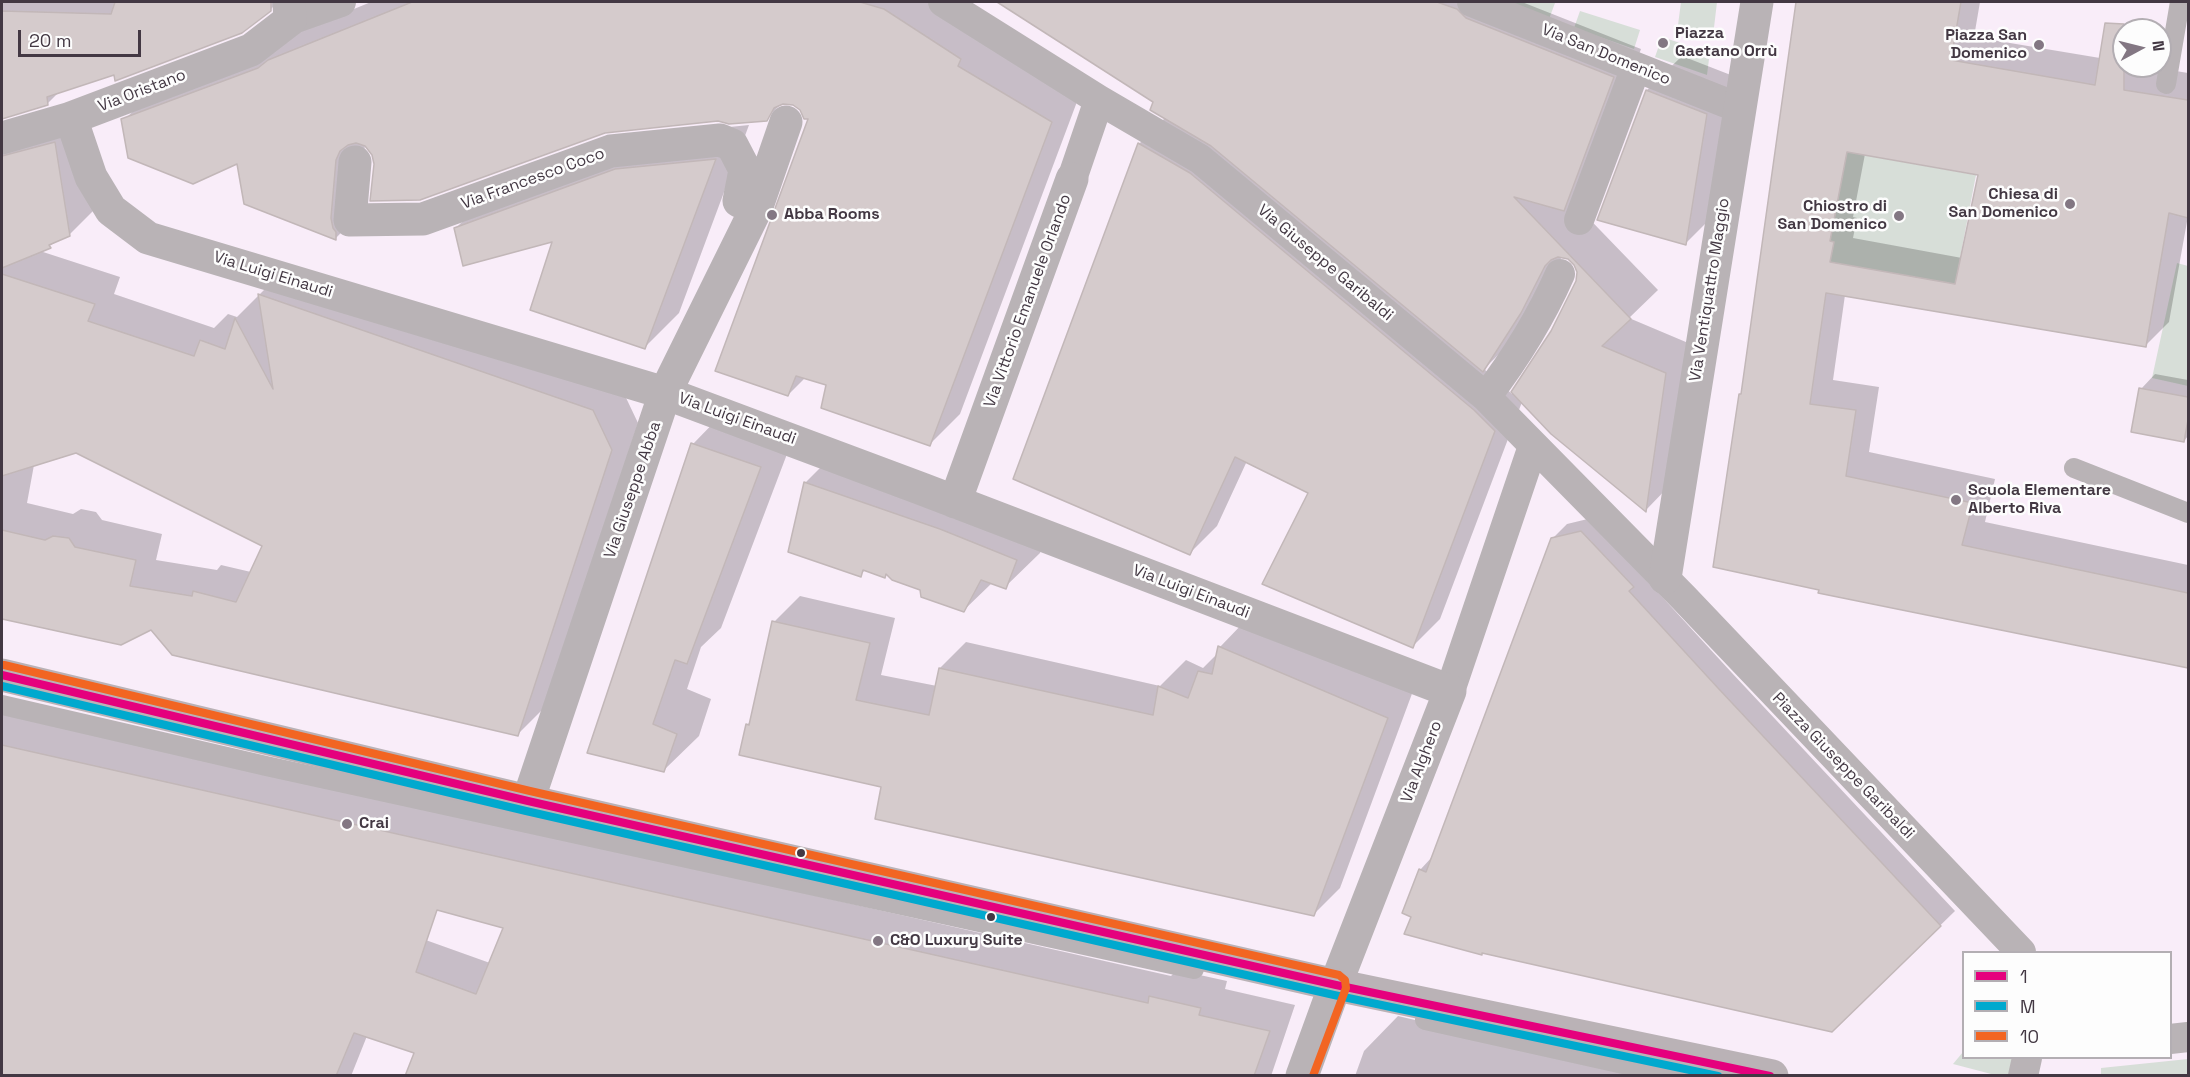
<!DOCTYPE html>
<html>
<head>
<meta charset="utf-8">
<style>
	body { margin:0 }
	#map { position:relative; width:2190px; height:1077px; overflow:hidden; background:#f9edf9; font-family:"Space Grotesk",sans-serif }
	canvas { display:block }
	.frame { position:absolute; inset:0; border:3px solid #433843; pointer-events:none }
	.legend { position:absolute; left:1962px; top:951px; width:210px; height:108px; box-sizing:border-box; background:#fdfdfd; border:2px solid #b3aeb3; margin:0; padding:8px 10px; list-style:none; font-size:18px; color:#433843 }
	.legend li { display:flex; align-items:center; gap:12px; height:30px }
	.legend b { width:30px; border:2px solid #b3aeb3 }
	.north { position:absolute; left:2112px; top:18px; width:60px; height:60px; box-sizing:border-box; background:#fdfdfd; border:2px solid #b3aeb3; border-radius:50%; rotate:83deg; font-size:16px; font-weight:700; line-height:24px; text-align:center; color:#433843 }
	.north::after { content:''; display:block; margin:auto; width:21px; height:27px; background:#837783; clip-path:polygon(50% 0,100% 100%,50% 72%,0 100%) }
	.scale { position:absolute; left:18px; top:30px; width:123px; height:27px; box-sizing:border-box; border:3px solid #433843; border-top:0; padding-left:8px; font-size:18px; line-height:21px; white-space:nowrap; color:#433843; -webkit-text-stroke:4px #fdfdfd; paint-order:stroke }
</style>
</head>
<body>
<div id="map">
<canvas width="2190" height="1077"></canvas>
<div class="frame"></div>
<ul class="legend">
<li><b style="height:8px;background:#e5007d"></b>1</li>
<li><b style="height:8px;background:#00a9ce"></b>M</li>
<li><b style="height:8px;background:#f26522"></b>10</li>
</ul>
<div class="north">N</div>
<div class="scale">20 m</div>
</div>
<script>
const ctx = document.querySelector('canvas').getContext('2d');
ctx.lineJoin = 'round';
function paint(path, color) { ctx.fillStyle = color; ctx.fill(path, 'evenodd'); }
function strokePath(path, color, width, dash) { ctx.strokeStyle = color; ctx.lineWidth = width; ctx.lineCap = dash ? 'butt' : 'round'; ctx.setLineDash(dash || []); ctx.stroke(path); }
function label(font, color, halo, rows, align = 'center') {
  ctx.font = font + ' "Space Grotesk",sans-serif'; ctx.lineWidth = 5; ctx.setLineDash([]); ctx.textBaseline = 'middle'; ctx.strokeStyle = halo; ctx.fillStyle = color; for (const [text, x, y, turn = 0] of rows) {
    ctx.save(); ctx.translate(x, y); ctx.rotate((+turn || 0) * Math.PI / 180); ctx.textAlign = isNaN(turn) ? turn : align; if (halo) ctx.strokeText(text, 0, 0); ctx.fillText(text, 0, 0); ctx.restore();
  }
}
const green = new Path2D(`
	M1509,2H1551L1555,3L1549,19Z
	M1681,2H1717L1713,36L1678,25Z
	M1580,11L1640,30L1634,49L1574,28Z
	M1662,37L1680,43L1679,49L1709,59L1707,75L1655,57Z
	M1847,152L1976,175L1955,284L1830,262L1834,242L1830,241Z
	M2177,263L2188,266V386L2152,378Z
	M1963,1052L1964,1058H2019L2016,1075H1995L1953,1064Z
	M2188,1059V1075H2101V1068Z`);
const shadow = new Path2D(`
	M2,2H278L270,10L115,73L59,92L47,104L2,113Z
	M371,2H948L1081,91L960,414L930,444L828,384L806,377L788,395L810,117L793,103L783,102L766,119L718,120L605,132L375,164L374,154L365,144L361,187L365,208L335,239L238,162L123,121L154,91Z
	M1000,2H1522L1641,49L1592,181L1572,201L1658,290L1629,318L1693,345L1673,482L1646,510L1522,402L1440,619L1413,646L1310,492L1247,461L1217,526L1190,553L1015,479L1139,144L1166,117L1155,102ZM1562,256L1568,257L1576,264L1579,272L1577,282L1552,331L1512,394L1484,369L1511,342L1549,284Z
	M1797,2H1980L1974,37L2124,62V66H2146L2188,73V216L2169,322L2145,346L1845,295L1833,380L1879,387L1869,452L1995,479L1985,522L2188,565V667L1978,622L1740,395L1743,392ZM1865,154L1980,174L1962,258L1853,238L1857,218L1853,217Z
	M1682,56L1741,79L1720,209L1685,244L1599,219L1647,90Z
	M82,121L96,208L69,235L40,251L120,277L114,294L214,328L228,314L237,317L286,268L619,383L638,423L544,708L517,735L151,628L120,644L2,618V153ZM77,452L264,545L251,572L221,565L217,570L156,560L162,534L102,520L96,512L81,509L73,514L27,503L34,465Z
	M749,125L679,313L644,348L554,240L456,228L491,193L651,135Z
	M2155,374L2188,380V436L2184,441L2141,389Z
	M727,409L795,433L721,628L701,647L687,689L711,699L699,736L664,770L589,752L693,444Z
	M840,448L1051,526L1040,553L1005,587L992,583L964,610L888,573L885,576L866,569L860,575L805,483Z
	M1596,517L1643,576L1732,673L1955,911L1832,1031L1413,916L1420,870L1432,857L1552,539L1567,524Z
	M800,596L895,618L881,675L937,686L940,668L966,642L1160,686L1186,660L1203,668L1218,653L1220,647L1245,621L1413,691L1340,888L1314,914L883,786L747,725L751,721L774,622Z
	M2,712L1171,976L1177,970L1227,981L1225,989L1295,1005L1271,1076H407L416,1052L367,1036L351,1076H2ZM269,884L433,915L439,909L505,927L490,963Z
	M1398,1016L1654,1076H1355L1364,1051Z`);
const building = new Path2D(`
	M115,2H271V11L242,33L115,81L114,75L47,97L48,105L2,119V11L111,14Z
	M412,2H860L884,9L961,59L958,66L1052,122L930,446L821,408L826,385L796,376L788,396L715,371L808,119H804L800,110L793,105L783,104L774,108L767,121L729,124L718,121L605,133L420,200L370,201L374,164L372,155L365,146L356,143L348,145L340,151L336,160L331,218L333,228L336,232V240L244,204L237,164L193,184L128,158L121,119L258,68L268,60Z
	M997,2H1437L1457,9L1466,18L1614,77L1564,211L1514,197L1631,319L1602,346L1666,373L1646,512L1551,434L1511,392L1551,331L1576,281L1577,272L1574,265L1568,259L1558,257L1551,260L1545,266L1521,313L1483,372L1211,146L1150,110L1153,102Z
	M1796,2H1961L1951,60L2095,85L2105,23L2124,24V90L2188,100V218L2169,213L2146,347L1826,293L1810,404L1856,410L1846,476L1973,503L1962,545L2188,593V668L1818,593L1819,590L1713,567L1739,394H1741ZM1847,152L1978,175L1955,284L1830,262L1834,242L1830,241Z
	M1646,90L1707,114L1686,245L1597,220Z
	M55,142L70,236L49,245L51,248L2,268V156Z
	M1138,143L1190,173L1474,410L1495,431L1413,648L1262,584L1308,493L1235,457L1190,555L1013,479Z
	M716,159L645,349L530,310L552,242L463,266L454,228L615,169Z
	M2,274L95,304L88,321L194,356L200,340L225,349L235,318L273,389L258,294L593,410L612,450L518,736L172,655L151,630L121,645L2,619V530L45,540L53,536L69,538L75,547L136,560L130,586L192,596L193,591L236,602L262,546L76,453L2,476Z
	M2139,388L2188,397V420L2184,442L2131,432Z
	M691,443L761,467L687,664L675,660L653,724L677,734L664,772L587,753Z
	M804,482L940,529L1017,560L1006,589L981,580L964,612L921,597L920,590L892,580L886,574L885,578L863,570L861,577L788,552Z
	M1581,531L1634,587L1629,591L1718,688L1941,926L1832,1032L1482,953V955L1404,934L1411,917L1402,913L1419,869L1426,872L1551,538Z
	M772,621L870,643L856,700L929,715L939,668L1153,715L1158,686L1188,698L1198,671L1212,674L1218,646L1388,718L1314,916L875,819L881,787L739,755L746,724L749,725Z
	M2,745L1148,1003L1149,996L1201,1008L1199,1015L1270,1031L1254,1076H405L414,1053L354,1033L336,1076H2ZM437,910L503,928L476,994L416,972Z`);
const service = new Path2D(`
	M2166,84L2180,2
	M2074,468L2188,513
	M2,705L266,766L1194,969
	M1425,1020L1677,1076`);
const pedestrian = new Path2D(`
	M943,2L1099,100L1200,159L1486,397L1684,598L2021,952
	M1472,2L1739,108
	M290,20L341,2
	M1072,179L1099,100
	M1579,220L1636,67
	M1486,397C1515,359 1541,317 1560,274
	M1450,691L1533,446
	M2170,1039L2188,1037
	M2023,1076L2027,1058`);
const minor = new Path2D(`
	M71,118L91,177L111,210L148,238L665,393L922,489L1450,691L1330,999L1302,1076
	M2,138L71,118L251,50L290,20L289,2
	M355,162L350,220L423,219L611,151L720,140L732,145L745,170L739,201L751,207
	M955,502L1072,179
	M1665,578L1757,2
	M528,801L665,393L756,209L786,122`);
const secondary = new Path2D(`
	M2,675L528,801L1336,985L1772,1076`);
const bus1 = new Path2D(`
	M2,675L528,801L1336,985L1770,1076`);
const bus2 = new Path2D(`
	M2,686L526,811L1334,995L1718,1076`);
const bus3 = new Path2D(`
	M4,665L530,791L1339,975L1345,980L1346,988L1313,1076`);
const markers = [
	[1663,43,6,"#837783"],
	[2039,45,6,"#837783"],
	[2070,204,6,"#837783"],
	[772,215,6,"#837783"],
	[1899,216,6,"#837783"],
	[1956,500,6,"#837783"],
	[347,824,6,"#837783"],
	[801,853,5,"#433843"],
	[991,917,5,"#433843"],
	[878,941,6,"#837783"]
];
const poiNames = [
	["Piazza",1675,34],
	["Gaetano Orrù",1675,52],
	["Piazza San",2027,36,"right"],
	["Domenico",2027,54,"right"],
	["Chiesa di",2058,195,"right"],
	["San Domenico",2058,213,"right"],
	["Chiostro di",1887,207,"right"],
	["San Domenico",1887,225,"right"],
	["Abba Rooms",784,215],
	["Scuola Elementare",1968,491],
	["Alberto Riva",1968,509],
	["Crai",359,824],
	["C&O Luxury Suite",890,941]
];
const streetNames = [
	["Via San Domenico",1606,55,22],
	["Via Oristano",142,91,-21],
	["Via Francesco Coco",533,179,-20],
	["Via Giuseppe Garibaldi",1325,263,40],
	["Via Luigi Einaudi",273,275,17],
	["Via Ventiquattro Maggio",1710,290,-81],
	["Via Vittorio Emanuele Orlando",1028,301,-70],
	["Via Luigi Einaudi",737,419,20],
	["Via Giuseppe Abba",633,490,-71],
	["Via Luigi Einaudi",1191,592,21],
	["Via Alghero",1422,762,-69],
	["Piazza Giuseppe Garibaldi",1843,766,46]
];
paint(green, '#d7ded8');
paint(shadow, '#0003');
paint(building, '#d5cbcc');
strokePath(building, '#c2b7b8', 1.5);
strokePath(service, '#b9b3b6', 20);
strokePath(pedestrian, '#b9b3b6', 30);
strokePath(minor, '#b9b3b6', 33);
strokePath(secondary, '#bab2b6', 33);
strokePath(bus1, '#e5007d', 8);
strokePath(bus2, '#00a9ce', 8);
strokePath(bus3, '#f26522', 8);
for (const [x, y, r, color] of markers) { const dot = new Path2D(); dot.arc(x, y, r, 0, 2 * Math.PI); ctx.fillStyle = color; ctx.fill(dot); strokePath(dot, '#fdfdfd', 2); }
label('bold 16px', '#433843', '#fdfdfd', poiNames, 'left');
label('16px', '#433843', '#fdfdfd', streetNames);
</script>
</body>
</html>
